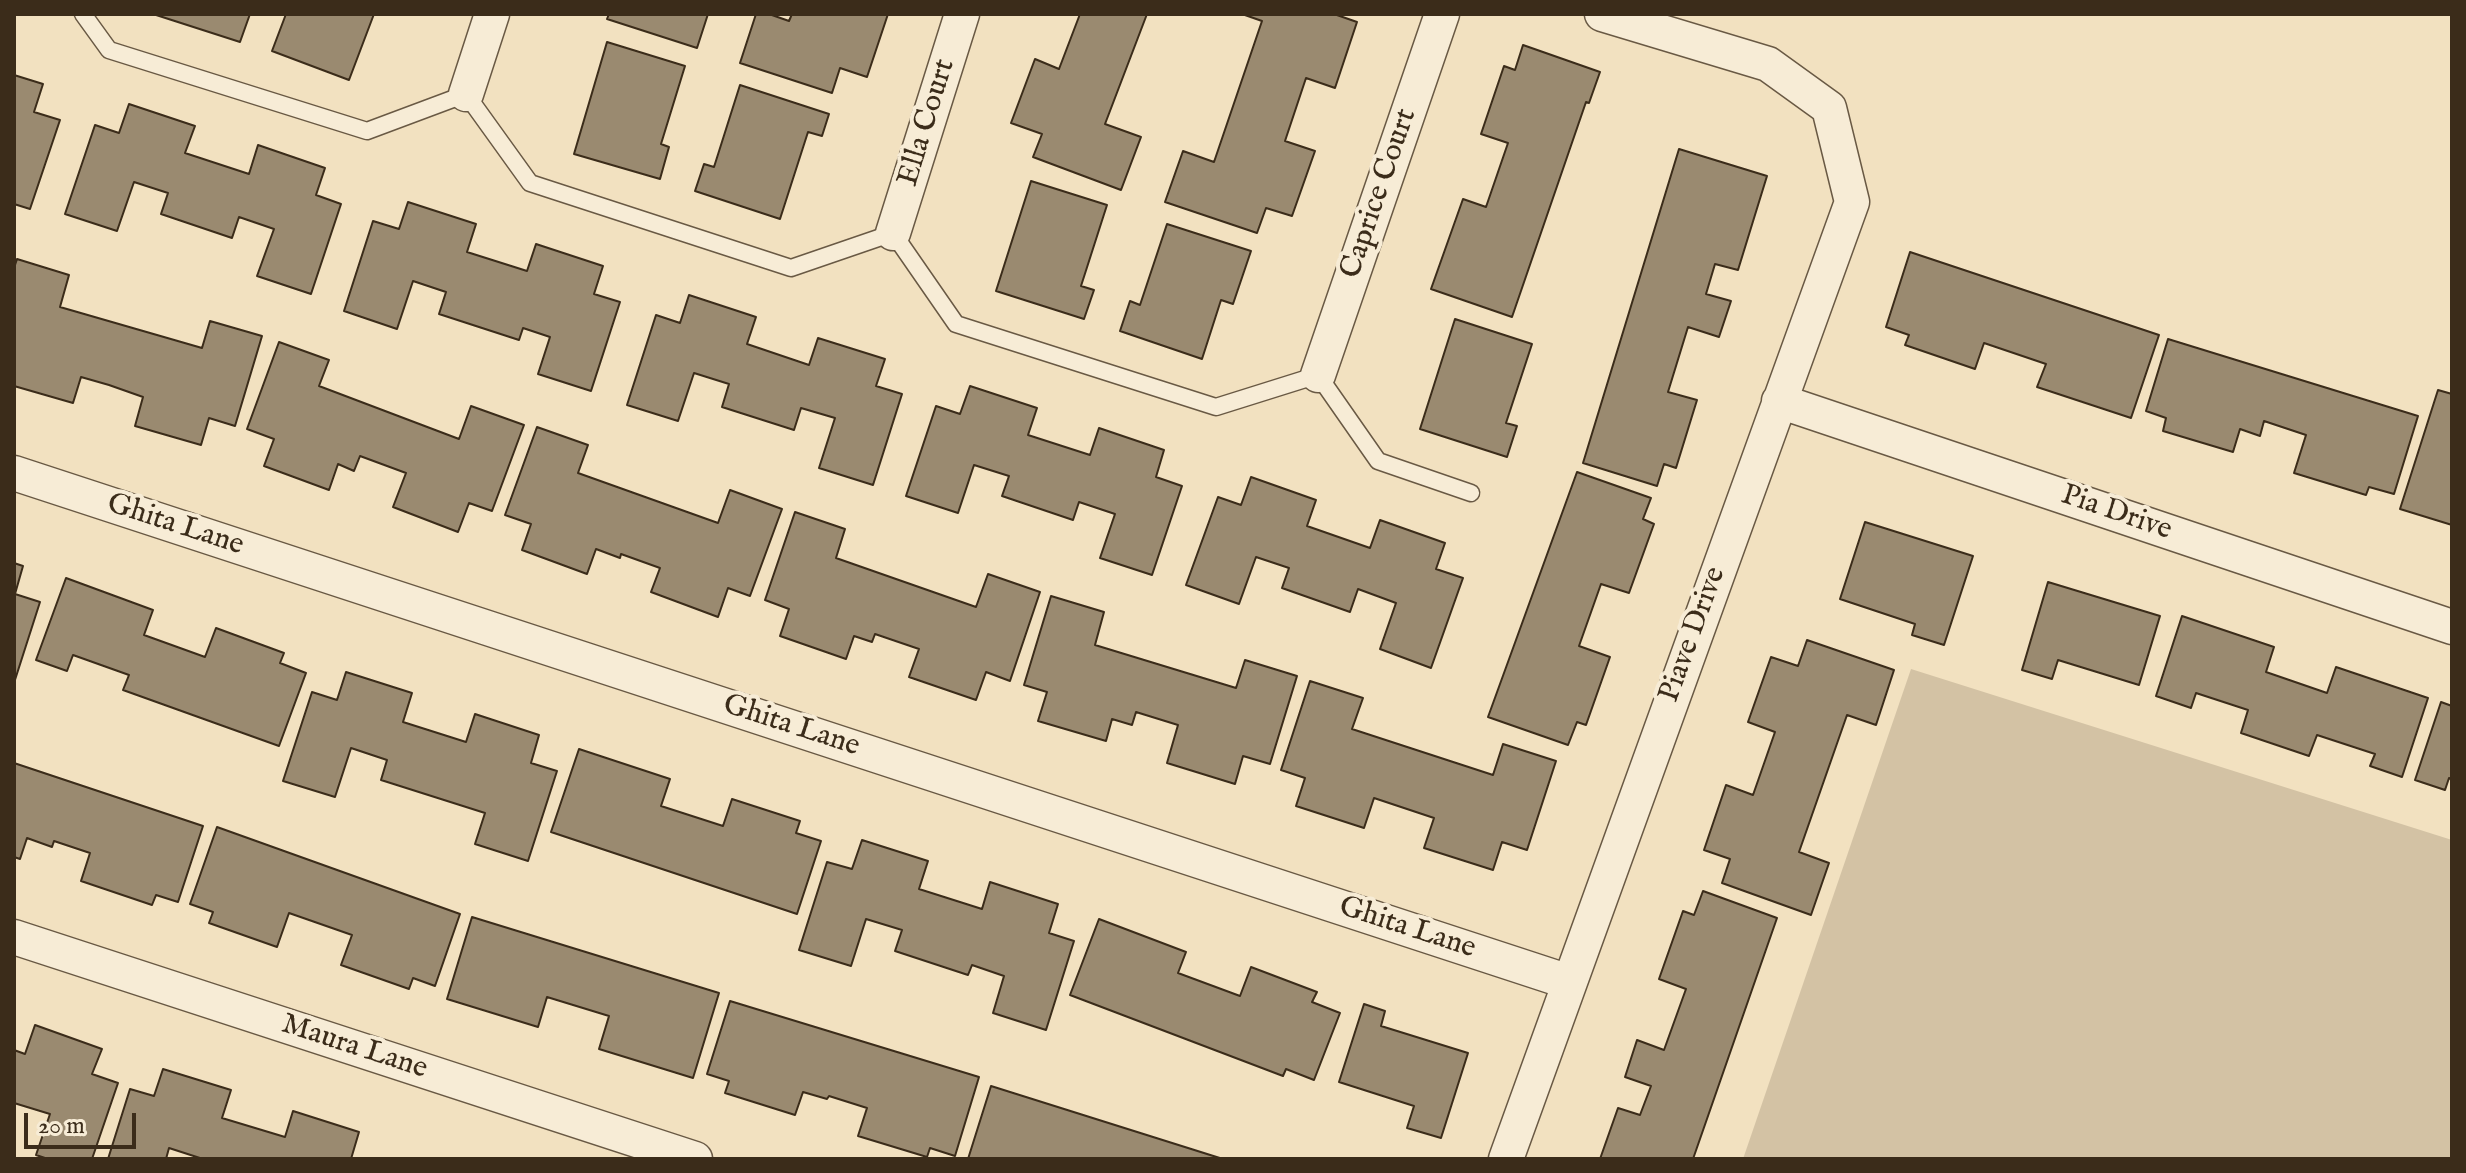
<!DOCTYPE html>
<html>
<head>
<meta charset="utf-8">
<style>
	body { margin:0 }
	#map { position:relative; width:2466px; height:1173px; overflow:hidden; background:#f2e1c0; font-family:"IM FELL English",serif }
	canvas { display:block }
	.frame { position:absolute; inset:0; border:16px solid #3b2c1a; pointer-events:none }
	.scale { position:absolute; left:24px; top:1113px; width:112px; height:36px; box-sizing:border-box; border:4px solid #3b2c1a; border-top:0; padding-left:10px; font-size:24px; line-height:28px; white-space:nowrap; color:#3b2c1a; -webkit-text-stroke:6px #f7ecd6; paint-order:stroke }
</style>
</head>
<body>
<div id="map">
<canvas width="2466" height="1173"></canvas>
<div class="frame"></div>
<div class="scale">20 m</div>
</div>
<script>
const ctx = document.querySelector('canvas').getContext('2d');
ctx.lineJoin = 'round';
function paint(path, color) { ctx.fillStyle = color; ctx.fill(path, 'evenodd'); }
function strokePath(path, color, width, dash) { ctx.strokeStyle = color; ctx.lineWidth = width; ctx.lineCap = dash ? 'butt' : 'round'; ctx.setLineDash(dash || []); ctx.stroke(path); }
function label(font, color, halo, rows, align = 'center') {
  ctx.font = font + ' "IM FELL English",serif'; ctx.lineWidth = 8; ctx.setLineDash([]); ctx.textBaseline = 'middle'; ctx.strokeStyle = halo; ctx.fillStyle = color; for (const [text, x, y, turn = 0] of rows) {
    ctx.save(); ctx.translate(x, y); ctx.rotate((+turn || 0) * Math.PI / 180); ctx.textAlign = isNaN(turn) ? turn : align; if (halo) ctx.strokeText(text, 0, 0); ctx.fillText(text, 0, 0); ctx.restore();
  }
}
const green = new Path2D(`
	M1911,669L2452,840V1159H1743Z`);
const building = new Path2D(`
	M153,14H250L240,42Z
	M286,14H374L349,80L272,51Z
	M609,14H708L697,48L607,19Z
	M756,14H769L789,21L792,14H888L867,77L840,68L832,93L740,63Z
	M1080,14H1147L1105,124L1141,137L1121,190L1033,157L1042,134L1011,123L1035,59L1059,69Z
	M1242,14H1334L1357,22L1335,88L1306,78L1285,141L1315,151L1292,216L1266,208L1257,233L1165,202L1183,151L1214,162L1262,21Z
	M607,42L685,66L661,144L669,147L660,179L574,154Z
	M1523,45L1600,72L1589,103L1586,102L1512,317L1431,289L1463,199L1486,207L1508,143L1481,134L1504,66L1515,70Z
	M14,75L43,84L34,112L60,120L30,209L14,204Z
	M740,85L829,114L822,136L808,132L780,219L695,191L704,164L714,167Z
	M129,104L195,126L185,153L249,174L258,145L325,168L316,195L341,204L311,294L257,276L274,229L239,217L232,238L161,214L168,193L134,182L117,231L65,214L95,125L119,133Z
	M1679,149L1767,176L1738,270L1715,264L1706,294L1731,301L1719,337L1688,327L1668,392L1697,400L1676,468L1664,464L1657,486L1583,463Z
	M1031,181L1107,205L1081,286L1094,290L1084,319L996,291Z
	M408,202L476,224L467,252L527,271L536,244L603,266L594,294L620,302L591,391L538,374L550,337L523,328L519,340L439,314L446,292L413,281L397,329L344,311L373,221L399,229Z
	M1167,224L1251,251L1233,304L1221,300L1202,359L1120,331L1130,301L1140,305Z
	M1910,252L2159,335L2131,418L2037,387L2046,364L1984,343L1975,369L1905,345L1909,335L1886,327Z
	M17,259L69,275L60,307L202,348L210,321L262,336L235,426L209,418L201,445L135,426L143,397L109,385L81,377L73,403L14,386V268Z
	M689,295L756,317L747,344L809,365L818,338L885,359L876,386L902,394L873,485L819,468L835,418L801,408L794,430L722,407L729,384L694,373L678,421L627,405L656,315L680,323Z
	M1455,319L1532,344L1506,423L1517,426L1507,457L1420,429Z
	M2168,339L2418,416L2394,494L2369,487L2366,495L2294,473L2306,435L2264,421L2260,436L2240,429L2233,452L2163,431L2166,418L2146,411Z
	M279,342L329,360L319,386L459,439L471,406L524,425L492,511L469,503L458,532L393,507L406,473L360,456L354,471L338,464L329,490L264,466L274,439L247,429Z
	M970,386L1037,408L1028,435L1090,455L1099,428L1164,450L1156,477L1182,486L1152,575L1100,558L1115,514L1079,502L1073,520L1002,496L1009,476L974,465L958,513L906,496L936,406L960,414Z
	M2438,390L2452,394V525L2400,509Z
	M537,427L588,445L578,473L718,523L730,490L782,509L750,596L728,588L718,617L651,592L660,568L621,554L620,558L596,549L587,574L522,550L531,524L505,515Z
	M1577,472L1651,498L1643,519L1654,524L1629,593L1601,584L1579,646L1610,657L1586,725L1577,722L1568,745L1488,717Z
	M1251,477L1316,500L1307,526L1370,548L1380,520L1445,543L1436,569L1463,578L1431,668L1380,649L1396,603L1358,589L1350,612L1282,588L1289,568L1256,557L1239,604L1186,585L1218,497L1241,505Z
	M795,512L845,529L836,558L976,607L988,574L1040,592L1010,681L986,672L976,700L909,677L919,649L875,634L872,642L854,636L846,659L780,636L789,609L765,600Z
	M1865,522L1973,556L1944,645L1912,635L1915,624L1840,599Z
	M14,563L23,566L15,594L40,602L14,683Z
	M66,578L153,610L144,635L205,657L216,628L284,653L280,663L306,673L279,746L123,690L129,675L73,655L67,671L36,660Z
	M2048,582L2160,616L2139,685L2058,660L2052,679L2022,670Z
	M1051,596L1104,612L1095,645L1236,688L1245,660L1297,676L1270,764L1243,756L1235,784L1167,763L1178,725L1136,712L1132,725L1112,719L1106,741L1038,721L1047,692L1024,685Z
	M2182,616L2274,647L2266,672L2327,693L2336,667L2428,698L2402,777L2370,766L2375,754L2317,735L2309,756L2241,733L2248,710L2196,693L2191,708L2156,696Z
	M1807,640L1894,670L1876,725L1847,715L1799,852L1829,863L1811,915L1722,883L1730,859L1704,850L1726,785L1753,795L1775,732L1748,722L1771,657L1798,666Z
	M346,672L412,693L403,722L466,742L475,714L539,735L531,763L557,771L528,861L475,844L485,813L381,780L387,760L351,748L335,797L283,781L312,692L337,700Z
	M1310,681L1363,698L1352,729L1493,775L1503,744L1556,761L1527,850L1502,842L1493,870L1424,848L1434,818L1374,798L1364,828L1296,806L1305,778L1281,770Z
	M2441,702L2452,706V779L2449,778L2445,790L2415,780Z
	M579,749L670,779L661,806L723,826L732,799L800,821L796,833L821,841L797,914L551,832Z
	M14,763L203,826L178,902L156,895L152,905L81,881L90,853L54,841L52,847L27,838L20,859L14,857Z
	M217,827L460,914L435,986L413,978L409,989L341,965L352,935L289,913L277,947L209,923L213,912L190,904Z
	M862,840L928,861L919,889L982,909L990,882L1058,904L1049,933L1074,941L1046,1030L993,1013L1004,976L972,965L968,975L895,951L902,930L866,919L851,966L799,950L827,862L852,869Z
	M1703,891L1777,918L1693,1159H1600L1618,1108L1640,1115L1651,1086L1625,1077L1637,1040L1664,1050L1686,989L1659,979L1683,911L1694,915Z
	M472,917L719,993L693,1078L599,1049L609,1016L547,997L538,1027L447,999Z
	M1099,919L1186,952L1178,973L1240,996L1251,967L1317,992L1312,1002L1340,1013L1314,1080L1286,1069L1283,1076L1070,995Z
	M730,1001L979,1077L955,1156L930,1148L927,1157L858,1136L867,1108L829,1096L827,1099L803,1092L795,1115L725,1093L729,1081L707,1074Z
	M1364,1004L1385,1011L1381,1026L1468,1053L1441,1138L1407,1128L1414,1106L1339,1082Z
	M35,1025L102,1049L92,1074L118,1083L92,1159H48L36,1155L50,1114L14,1103V1050L25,1054Z
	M163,1069L231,1090L222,1118L285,1137L293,1111L359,1132L351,1159H203L169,1148L166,1159H108L130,1089L154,1096Z
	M991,1086L1223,1159H968Z`);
const service = new Path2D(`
	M83,14L109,50L367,131L466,94L530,183L791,268L893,233L956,324L1216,407L1318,375L1378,461L1471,493`);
const minor = new Path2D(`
	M466,94L492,14
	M893,233L962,14
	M1318,375L1442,14
	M1779,401L2452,627
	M14,473L1569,982
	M14,937L695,1159
	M1506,1159L1852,202L1829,108L1768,64L1602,14`);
const streetNames = [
	["Ella Court",928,123,-73],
	["Caprice Court",1380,194,-71],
	["Pia Drive",2116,514,19],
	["Ghita Lane",175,526,18],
	["Piave Drive",1694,635,-70],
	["Ghita Lane",791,727,18],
	["Ghita Lane",1407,929,18],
	["Maura Lane",354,1048,18]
];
paint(green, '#d3c2a4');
paint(building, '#9a8a70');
strokePath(building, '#3b2c1a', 2);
strokePath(service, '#695944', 19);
strokePath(minor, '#695944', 37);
strokePath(service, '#f7ecd6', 16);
strokePath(minor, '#f7ecd6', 34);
label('30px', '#3b2c1a', '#f7ecd6', streetNames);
</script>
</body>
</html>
